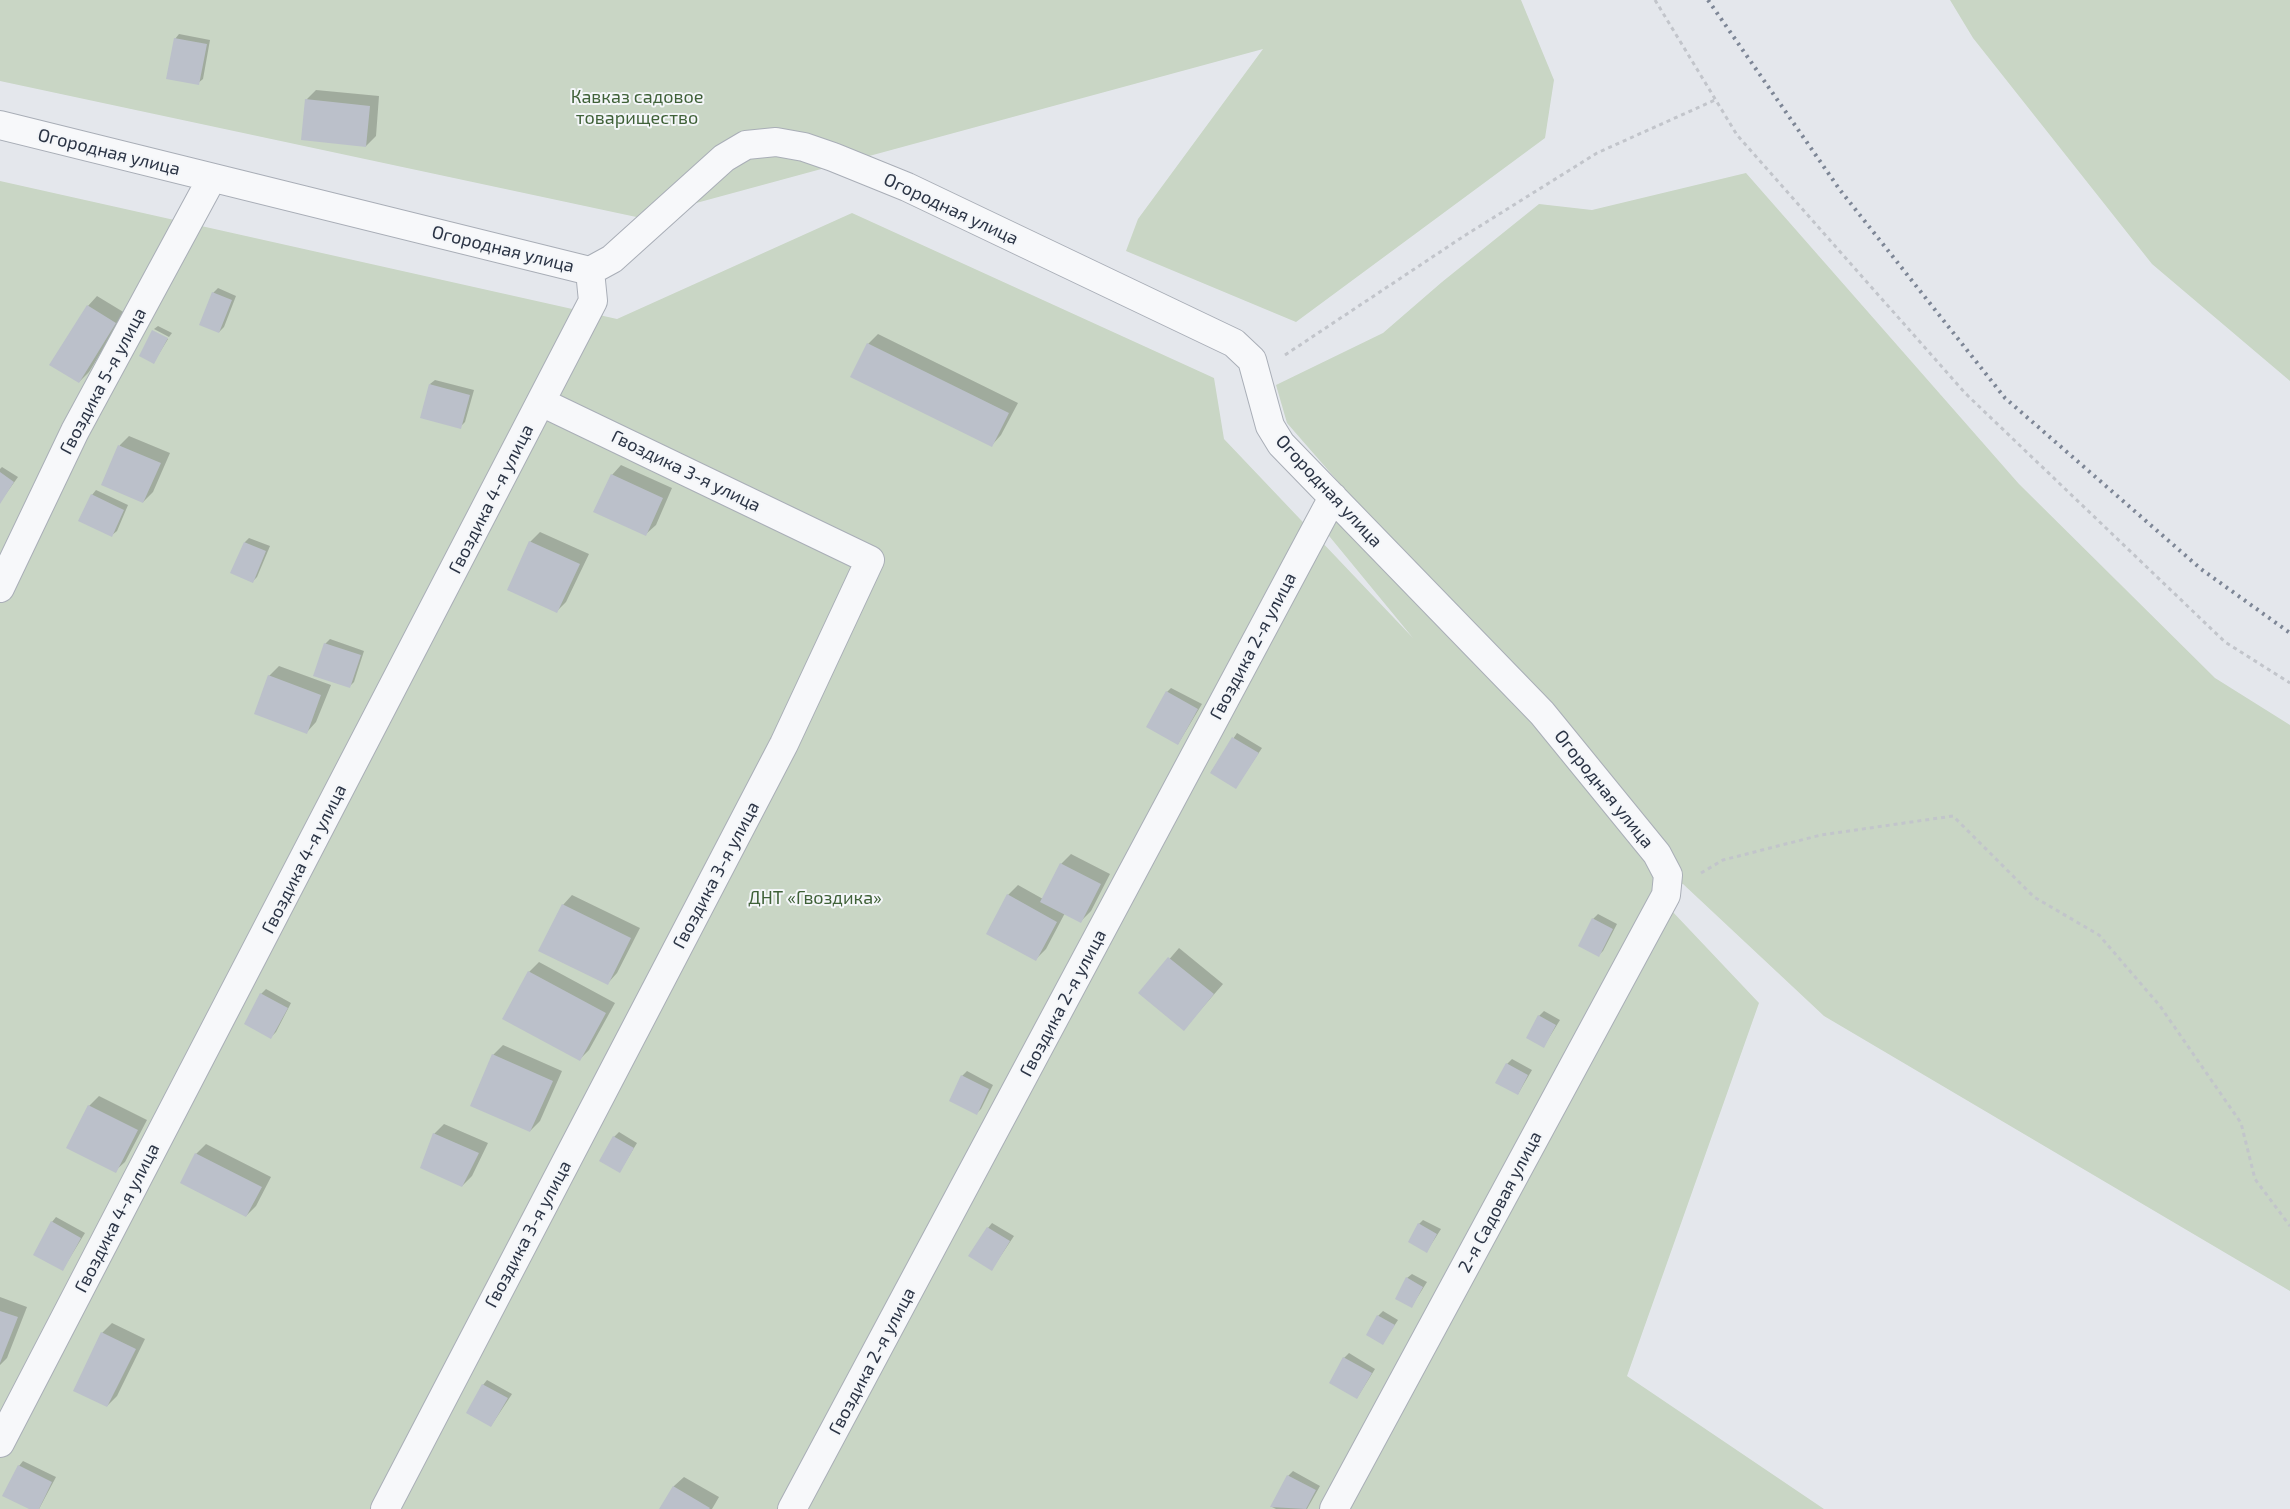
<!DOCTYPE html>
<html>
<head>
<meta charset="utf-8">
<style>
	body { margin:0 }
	canvas { display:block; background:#e4e7ec }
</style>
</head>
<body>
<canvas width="2290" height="1509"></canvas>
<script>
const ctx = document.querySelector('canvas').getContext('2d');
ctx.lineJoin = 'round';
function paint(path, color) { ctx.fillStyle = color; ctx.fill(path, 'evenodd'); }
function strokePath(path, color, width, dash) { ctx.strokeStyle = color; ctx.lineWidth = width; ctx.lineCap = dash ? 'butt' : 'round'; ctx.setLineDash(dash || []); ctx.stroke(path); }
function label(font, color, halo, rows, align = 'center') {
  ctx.font = font + ' "Exo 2",sans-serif'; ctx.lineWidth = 4; ctx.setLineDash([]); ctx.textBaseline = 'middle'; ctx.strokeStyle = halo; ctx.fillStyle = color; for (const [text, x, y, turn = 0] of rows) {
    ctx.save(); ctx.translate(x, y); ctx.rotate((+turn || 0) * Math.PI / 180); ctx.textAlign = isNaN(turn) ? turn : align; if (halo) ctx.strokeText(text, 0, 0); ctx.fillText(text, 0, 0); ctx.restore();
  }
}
const green = new Path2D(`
	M0,0H1521L1554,80L1545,138L1296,322L1126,251L1138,219L1263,49L641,218L0,81Z
	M1950,0H2290V381L2152,264L1973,38Z
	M1746,173L2019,484L2215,678L2290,725V1291L1824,1016L1683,884L1653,891L1759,1003L1627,1376L1824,1509H0V181L617,319L852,213L1214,378L1224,439L1413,638L1325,531L1348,493L1287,423L1276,385L1383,333L1442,282L1539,204L1592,210Z`);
const shadow = new Path2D(`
	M179,34L210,40L203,79L198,83L175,39Z
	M316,90L379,96L376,136L366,146L306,100Z
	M218,288L236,296L224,327L219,332L213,293Z
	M97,296L125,313L89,372L79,382L88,306Z
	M158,326L172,333L169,337L154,329Z
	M153,332L168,339L154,362Z
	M878,334L1018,403L1001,435L992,445L868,344Z
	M435,380L474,390L465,422L460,427L430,384Z
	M129,436L170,453L153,492L143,502L103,484L120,445Z
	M621,465L672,488L656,525L646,534L612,475Z
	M2,467L18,477L0,502V469Z
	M96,490L128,505L117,531L112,535L92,495Z
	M540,532L589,554L566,602L557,611L509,590L530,542Z
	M249,538L270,546L257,577L252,582L232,572L245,542Z
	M330,639L364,651L354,682L350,686L325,644Z
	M279,666L331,685L316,722L307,732L269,676Z
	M1171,688L1202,704L1178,744L1167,692Z
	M1237,733L1262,748L1236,787L1211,772Z
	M1071,854L1110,874L1091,911L1081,921L1065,913L1046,949L1036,959L1008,895L1018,885L1043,899L1061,864Z
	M572,895L640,928L617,973L608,983L563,905Z
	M1598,914L1617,924L1603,951L1599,955L1593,919Z
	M1179,948L1223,984L1184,1029L1140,993Z
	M539,962L615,1003L589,1050L579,1060L529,972Z
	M266,989L291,1003L276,1032L271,1037L261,994Z
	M1544,1011L1560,1020L1544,1046L1539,1016Z
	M503,1045L562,1071L540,1121L530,1131L493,1055Z
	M1512,1059L1532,1070L1518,1094L1507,1064Z
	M967,1071L993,1085L981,1109L977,1113L962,1076Z
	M99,1096L147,1120L125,1162L115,1171L89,1106Z
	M444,1124L488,1143L472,1176L462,1186L434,1134Z
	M619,1132L637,1143L620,1171L614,1137Z
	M206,1144L271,1177L256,1206L246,1216L196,1154Z
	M56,1217L85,1233L63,1269L52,1222Z
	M1423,1220L1441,1229L1427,1251L1419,1224Z
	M992,1223L1014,1236L992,1269L988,1228Z
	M1412,1274L1427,1282L1412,1306L1407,1278Z
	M0,1297L27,1307L7,1358L0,1365Z
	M1383,1311L1398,1320L1383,1343L1378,1316Z
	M112,1323L145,1339L117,1396L107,1406L102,1333Z
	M1349,1353L1375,1369L1357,1398L1344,1358Z
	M487,1380L512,1394L491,1426L483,1385Z
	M23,1461L56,1477L39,1509H32L19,1466Z
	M1293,1471L1320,1486L1307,1509H1276L1272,1507L1288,1476Z
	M684,1477L719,1497L712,1509H661L674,1486Z`);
const building = new Path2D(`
	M174,38L207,44L199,85L166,79Z
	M305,99L370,106L366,147L301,140Z
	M212,292L232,300L219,333L199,325Z
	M87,305L116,323L79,383L49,365Z
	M152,330L168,338L154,364L139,356Z
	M867,343L1009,413L992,447L850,377Z
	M429,384L470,395L461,429L420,418Z
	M118,445L161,463L143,503L101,485Z
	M0,472L14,482L0,504Z
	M611,474L663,498L646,536L593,512Z
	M91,494L124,510L112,537L78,521Z
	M529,541L580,564L557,613L507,590Z
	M244,542L266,551L253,583L230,573Z
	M324,643L361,655L350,688L313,676Z
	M268,675L321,695L307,734L254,714Z
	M1166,691L1198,709L1178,745L1146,727Z
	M1232,737L1259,753L1236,789L1210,773Z
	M1060,863L1101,884L1081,923L1040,902Z
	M1007,894L1057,922L1036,961L986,934Z
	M562,904L631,938L608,985L538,951Z
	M1592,918L1613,929L1599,957L1578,946Z
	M1168,957L1214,994L1184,1031L1138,993Z
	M528,971L606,1013L580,1061L502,1019Z
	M260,993L288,1008L271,1039L244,1024Z
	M1538,1015L1556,1025L1544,1048L1526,1038Z
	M492,1054L553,1081L530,1132L470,1106Z
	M1506,1063L1528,1075L1518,1095L1495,1083Z
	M961,1075L989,1089L977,1115L949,1101Z
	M88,1105L138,1130L116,1173L66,1148Z
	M433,1133L479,1153L462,1187L420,1168Z
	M613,1136L634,1148L620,1173L599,1161Z
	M195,1153L262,1187L246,1217L180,1183Z
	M51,1221L81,1238L63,1271L33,1255Z
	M1418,1223L1437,1234L1427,1253L1408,1242Z
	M987,1227L1010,1241L992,1271L968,1256Z
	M1406,1277L1423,1287L1412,1308L1395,1299Z
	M0,1311L18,1317L0,1363Z
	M1377,1315L1395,1325L1383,1345L1366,1335Z
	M101,1332L136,1349L107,1407L73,1391Z
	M1343,1357L1372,1373L1357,1399L1329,1383Z
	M482,1384L508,1398L491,1427L466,1413Z
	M18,1465L52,1482L39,1509H29L2,1496Z
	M1287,1475L1316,1490L1306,1509L1270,1507Z
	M673,1486L710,1508L709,1509H659Z`);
const path = new Path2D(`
	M1655,0L1737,135L1965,393L2225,642L2290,683
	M1285,355L1464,236L1597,153L1715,100
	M1701,873L1723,860L1821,835L1953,816L2034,897L2099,935L2160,1006L2241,1123L2255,1179L2290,1226`);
const street = new Path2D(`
	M0,125L590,271L612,259L724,158L746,145L776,142L804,147L833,157L907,187L1234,343L1252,360L1270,426L1281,444L1542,713L1657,854L1668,875L1666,895L1334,1509
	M0,588L75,431L212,178
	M0,1443L593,301L590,271
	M385,1509L784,744L870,560L541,402
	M792,1509L1333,497`);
const rail = new Path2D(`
	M1708,0L1840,190L2005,398L2201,569L2290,633`);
const parkNames = [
	["Кавказ садовое",637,97],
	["товарищество",637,118],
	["ДНТ «Гвоздика»",815,898]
];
const streetNames = [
	["Огородная улица",109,152,14],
	["Огородная улица",951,209,25],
	["Огородная улица",503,249,14],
	["Гвоздика 5-я улица",103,381,-62],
	["Гвоздика 3-я улица",686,471,26],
	["Огородная улица",1329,491,47],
	["Гвоздика 4-я улица",491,499,-63],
	["Гвоздика 2-я улица",1253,646,-62],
	["Огородная улица",1604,789,51],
	["Гвоздика 4-я улица",304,859,-63],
	["Гвоздика 3-я улица",716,875,-62],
	["Гвоздика 2-я улица",1063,1003,-62],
	["2-я Садовая улица",1500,1202,-62],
	["Гвоздика 4-я улица",117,1218,-63],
	["Гвоздика 3-я улица",528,1234,-62],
	["Гвоздика 2-я улица",872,1361,-62]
];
paint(green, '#c9d6c5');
paint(shadow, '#0003');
paint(building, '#bbc0ca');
strokePath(street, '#a9aeb7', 30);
strokePath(path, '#c2c5cb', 3, [4, 4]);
strokePath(street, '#f7f8fa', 28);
strokePath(rail, '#7d8696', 4, [2.5, 5]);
label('18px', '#3f6138', '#f4f6f9', parkNames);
label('18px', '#2b3445', '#f4f6f9', streetNames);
</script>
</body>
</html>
